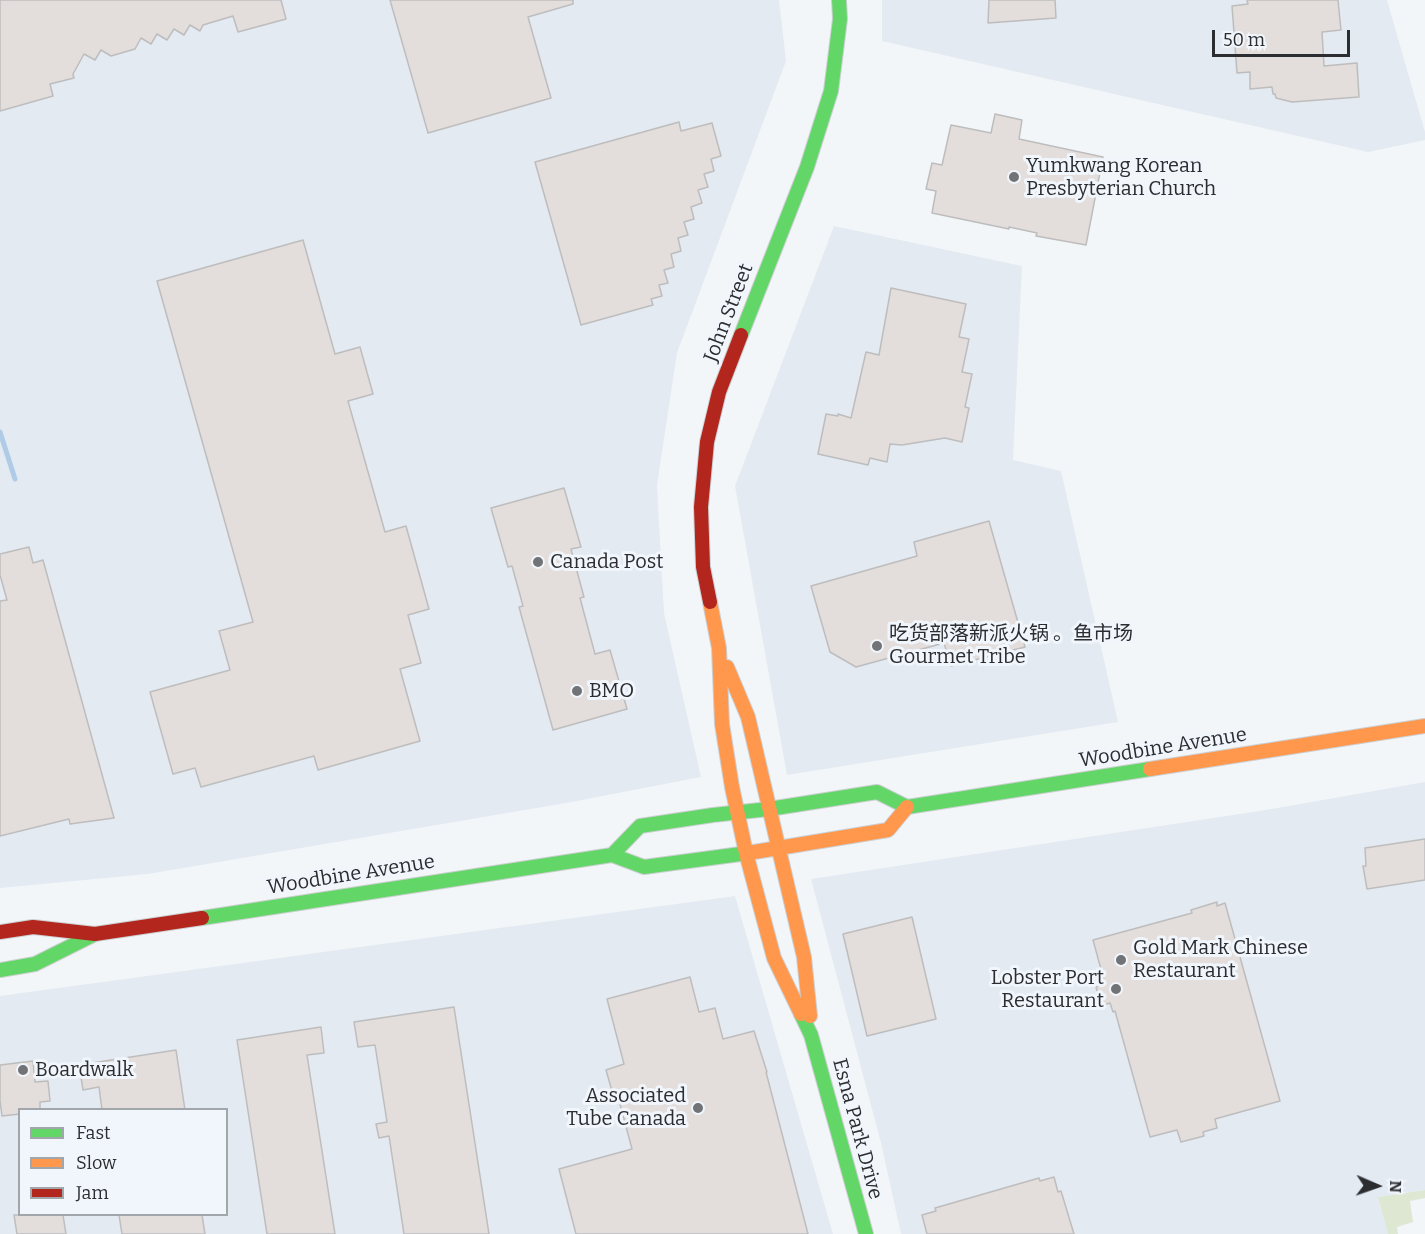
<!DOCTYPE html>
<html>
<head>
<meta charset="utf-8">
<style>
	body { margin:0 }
	#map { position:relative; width:1425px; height:1234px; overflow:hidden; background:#f3f6f9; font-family:Bitter,serif }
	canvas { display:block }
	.legend { position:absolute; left:18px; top:1108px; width:210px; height:108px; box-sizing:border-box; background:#f0f6fc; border:2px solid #a1a6aa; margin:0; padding:8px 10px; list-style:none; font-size:18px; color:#2b2d30 }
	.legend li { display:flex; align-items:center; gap:12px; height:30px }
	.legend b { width:30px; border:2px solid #a1a6aa }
	.north { position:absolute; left:1347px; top:1156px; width:60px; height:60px; -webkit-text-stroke:4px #f0f6fc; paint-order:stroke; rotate:92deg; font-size:16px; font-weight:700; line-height:24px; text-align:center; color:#2b2d30 }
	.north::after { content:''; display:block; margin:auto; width:21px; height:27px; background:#2b2d30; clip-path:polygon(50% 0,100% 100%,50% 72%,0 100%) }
	.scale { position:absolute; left:1212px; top:30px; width:138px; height:27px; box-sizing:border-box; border:3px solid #2b2d30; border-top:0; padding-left:8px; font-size:18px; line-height:21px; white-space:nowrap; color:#2b2d30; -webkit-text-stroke:4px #f0f6fc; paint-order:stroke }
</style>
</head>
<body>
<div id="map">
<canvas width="1425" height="1234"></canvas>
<ul class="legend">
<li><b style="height:8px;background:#63d668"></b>Fast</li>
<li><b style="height:8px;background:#ff974d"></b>Slow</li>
<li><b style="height:8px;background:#b3261e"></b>Jam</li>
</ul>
<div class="north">N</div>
<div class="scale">50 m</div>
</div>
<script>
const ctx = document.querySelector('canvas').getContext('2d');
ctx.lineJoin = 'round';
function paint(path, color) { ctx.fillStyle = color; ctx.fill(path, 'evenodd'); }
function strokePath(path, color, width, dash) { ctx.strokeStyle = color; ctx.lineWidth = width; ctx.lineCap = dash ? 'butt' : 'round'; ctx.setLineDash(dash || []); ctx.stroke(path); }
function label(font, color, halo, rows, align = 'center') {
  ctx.font = font + ' Bitter,"Noto Sans SC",serif'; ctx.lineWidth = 6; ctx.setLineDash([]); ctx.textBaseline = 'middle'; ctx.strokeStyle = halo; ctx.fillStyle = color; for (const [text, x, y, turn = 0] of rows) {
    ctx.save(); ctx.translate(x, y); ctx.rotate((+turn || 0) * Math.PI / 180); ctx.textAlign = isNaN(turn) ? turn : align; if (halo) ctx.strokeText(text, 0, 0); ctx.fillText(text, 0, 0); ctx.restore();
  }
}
const built = new Path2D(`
	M0,0H779L786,61L677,353L657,485L664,613L701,777L566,803L148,874L0,888Z
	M882,0H1387L1425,132V140L1368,152L882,41Z
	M834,226L1022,266L1013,460L1061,471L1118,722L787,775L735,486Z
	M1425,782V1190L1378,1197L1388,1234H901L881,1143L811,879L1266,810Z
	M735,896L833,1234H0V996ZM20,1110H226V1214H20Z`);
const green = new Path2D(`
	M1425,1190V1198L1410,1201L1413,1222L1397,1227L1398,1234H1388L1378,1197Z`);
const stream = new Path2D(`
	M0,432L15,479`);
const building = new Path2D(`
	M0,0H281L286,19L238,32L233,16L203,25L200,31L190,25L184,35L174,29L167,40L157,34L151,44L141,38L135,49L111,56L101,50L95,60L84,54L73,74L74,78L50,84L53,96L0,111Z
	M390,0H573V4L528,17L551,98L428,133Z
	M989,0H1055L1056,18L988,23Z
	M1247,0H1338L1341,30L1322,32L1324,66L1357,63L1359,97L1292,102L1276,98L1275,94H1273L1272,87L1250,89V72L1237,73L1232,6L1248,4Z
	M995,114L1022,120L1019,139L1103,157L1086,245L1036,236L1037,233L1009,227V229L932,213L936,191L926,189L932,163L942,165L951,125L991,133Z
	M679,122L681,131L712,123L721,156L711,159L714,171L704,174L708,187L698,190L702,203L691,207L694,219L684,222L688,235L678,238L681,251L671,254L674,267L664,270L668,283L659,285L662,296L651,299L653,305L581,325L535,162Z
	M303,240L335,354L360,347L373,394L348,401L385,532L406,526L429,609L408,615L421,663L400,669L420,741L318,770L314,756L201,787L195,768L173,774L150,692L230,670L219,631L253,622L157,281Z
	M891,288L966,304L959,337L969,339L962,372L972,374L965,407L969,408L962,442L945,438L902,445L890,444L887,462L870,458L868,465L818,454L826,414L838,416V414L851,418L866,352L879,355Z
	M564,488L581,547L571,549L584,597L580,598L595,654L610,650L627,709L553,730L519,607L523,606L512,566L508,567L491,508Z
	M989,521L1025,647L951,666L944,643L856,667L830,652L811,586L917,556L914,542Z
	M29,547L33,563L43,560L114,818L70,824L69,819L0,836V601L7,600L0,575V554Z
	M1425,839V880L1367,889L1363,866H1366L1365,848Z
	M1217,902V906L1225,903L1280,1101L1215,1119L1217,1128L1203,1132L1204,1136L1181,1142L1177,1130L1150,1137L1115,1011L1113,1012L1110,1003L1101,1006L1096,987L1105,984L1093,940L1192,913L1191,910Z
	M912,917L936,1019L867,1036L843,934Z
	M690,977L699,1012L715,1008L723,1039L754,1031L767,1072H766L808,1234H576L559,1169L632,1149L616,1089L612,1091L606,1070L624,1064L607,999Z
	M454,1007L489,1234H404L389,1136L379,1138L376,1124L387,1122L375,1045L358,1047L354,1022Z
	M321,1027L324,1053L307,1055L335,1234H267L237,1040Z
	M176,1050L185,1110H102L99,1087L83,1090L79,1065Z
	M33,1061L35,1082L48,1081L50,1101L40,1102V1110H20V1114L2,1116L0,1101V1065Z
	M1054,1177L1058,1192L1061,1191L1074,1234H927L922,1215L936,1211L935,1208L1039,1178L1040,1181Z
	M14,1215H63L66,1234H17Z
	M119,1215H202L205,1234H122Z`);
const fast = new Path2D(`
	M741,335L807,167L831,91L840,19L839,0
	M612,855L640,826L713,815L769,809L877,792L907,807L1150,769
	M202,918L612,855L644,867L748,853
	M0,970L35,964L95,934
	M801,1014L811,1035L866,1234`);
const slow = new Path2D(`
	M710,602L719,648L722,724L732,787L746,853L774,958L801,1014
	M727,667L748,717L804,957L810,1016
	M1150,769L1425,726
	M748,853L888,830L907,807`);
const jam = new Path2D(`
	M710,602L703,567L701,507L707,442L719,392L741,335
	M0,932L33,927L95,934L202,918`);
const markers = [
	[1014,177,6,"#717376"],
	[538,562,6,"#717376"],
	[877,646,6,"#717376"],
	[577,691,6,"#717376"],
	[1121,960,6,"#717376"],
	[1116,989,6,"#717376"],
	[23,1070,6,"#717376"],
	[698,1108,6,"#717376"]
];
const poiNames = [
	["Yumkwang Korean",1026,166],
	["Presbyterian Church",1026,189],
	["Canada Post",550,562],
	["吃货部落新派火锅 。鱼市场",889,634],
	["Gourmet Tribe",889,657],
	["BMO",589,691],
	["Gold Mark Chinese",1133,948],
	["Restaurant",1133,971],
	["Lobster Port",1104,978,"right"],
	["Restaurant",1104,1001,"right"],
	["Boardwalk",35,1070],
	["Associated",686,1096,"right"],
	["Tube Canada",686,1119,"right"]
];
const streetNames = [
	["John Street",729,313,-69],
	["Woodbine Avenue",1163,748,-9],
	["Woodbine Avenue",351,875,-9],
	["Esna Park Drive",857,1129,75]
];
paint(built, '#e3eaf2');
paint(green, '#dde7d2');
strokePath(stream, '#b0cbe6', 5);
paint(building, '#e3dddb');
strokePath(building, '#bebdbe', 1.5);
strokePath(fast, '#cdd0d2', 16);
strokePath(slow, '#cdd0d2', 16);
strokePath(jam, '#cdd0d2', 16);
strokePath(fast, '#63d668', 14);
strokePath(slow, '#ff974d', 14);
strokePath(jam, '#b3261e', 14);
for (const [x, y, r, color] of markers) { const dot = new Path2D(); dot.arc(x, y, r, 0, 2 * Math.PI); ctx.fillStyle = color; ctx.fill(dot); strokePath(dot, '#f0f6fc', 2); }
label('20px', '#2b2d30', '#f0f6fc', poiNames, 'left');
label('20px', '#2b2d30', '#f0f6fc', streetNames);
</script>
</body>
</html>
